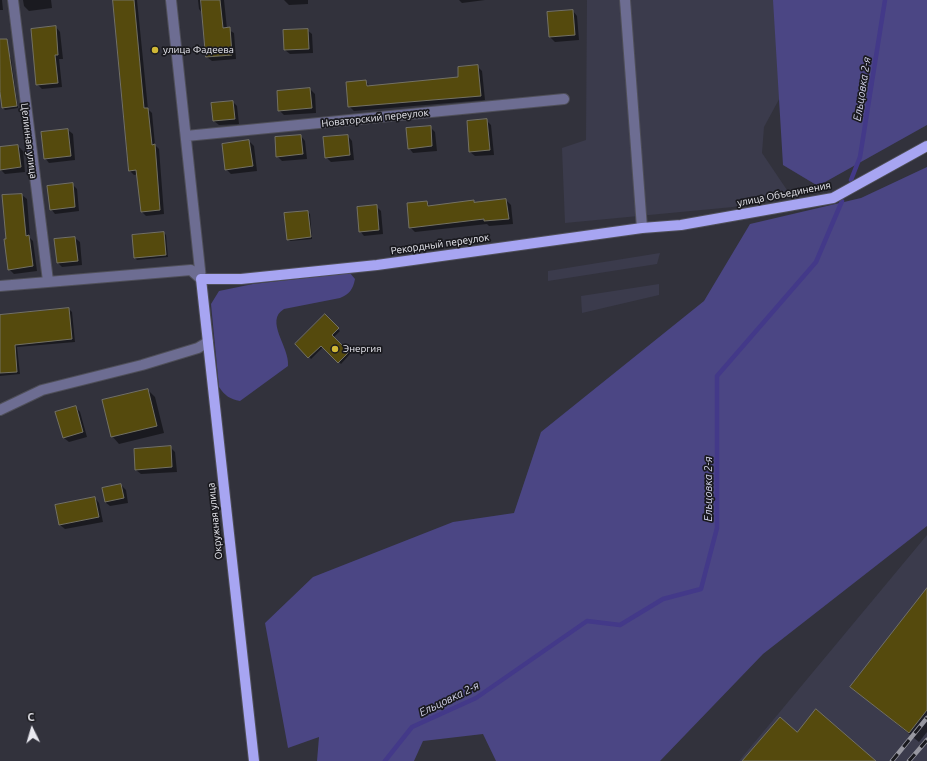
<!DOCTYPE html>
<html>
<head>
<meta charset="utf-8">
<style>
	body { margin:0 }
	#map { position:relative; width:927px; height:761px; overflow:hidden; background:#32323c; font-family:Ubuntu,sans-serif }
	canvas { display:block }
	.north { position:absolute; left:12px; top:709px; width:40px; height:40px; -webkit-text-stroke:3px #1a1a1f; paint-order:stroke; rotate:355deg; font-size:11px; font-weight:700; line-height:16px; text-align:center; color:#e9e9f0 }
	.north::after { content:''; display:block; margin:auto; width:14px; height:18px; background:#e9e9f0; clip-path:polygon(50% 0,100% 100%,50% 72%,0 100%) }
</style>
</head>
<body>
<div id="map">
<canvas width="927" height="761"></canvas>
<div class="north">С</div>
</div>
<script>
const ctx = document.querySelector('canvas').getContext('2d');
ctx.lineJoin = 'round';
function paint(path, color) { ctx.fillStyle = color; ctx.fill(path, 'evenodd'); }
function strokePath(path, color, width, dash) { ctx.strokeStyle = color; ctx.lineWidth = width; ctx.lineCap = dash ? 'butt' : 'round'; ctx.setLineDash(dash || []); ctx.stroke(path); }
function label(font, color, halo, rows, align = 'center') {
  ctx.font = font + ' Ubuntu,sans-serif'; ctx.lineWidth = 3.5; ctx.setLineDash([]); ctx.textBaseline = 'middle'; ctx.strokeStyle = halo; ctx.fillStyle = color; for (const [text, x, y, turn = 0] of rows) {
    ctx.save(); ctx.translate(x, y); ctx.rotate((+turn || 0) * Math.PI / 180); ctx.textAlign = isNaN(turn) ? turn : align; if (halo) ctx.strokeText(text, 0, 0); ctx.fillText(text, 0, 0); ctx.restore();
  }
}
const built = new Path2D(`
	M587,0H775L783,92L764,127L762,153L789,193L733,207L565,223L562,148L586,140Z
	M660,253L657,264L548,281V271Z
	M659,284V295L582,313L581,296Z
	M927,535V761H739Z`);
const green = new Path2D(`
	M773,0H927V125L818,186L783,165Z
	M927,167V526L763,654L660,761H496L483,734L423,741L414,761H317L319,737L288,748L265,623L313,577L453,522L514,513L541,432L704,301L750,224L861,198Z
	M350,273L355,279C353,290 349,294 340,298L284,309C264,321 290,347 288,366L240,401C230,399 225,396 219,387L211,304L219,291L253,284Z`);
const shadow = new Path2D(`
	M0,0H2L3,10H0Z
	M23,0H51L52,8L29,11L24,6Z
	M114,0H137L148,109L152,113L155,145L159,149L164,214L146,216L142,212L138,174L134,175L130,171Z
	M198,0H224L227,29L234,33L236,59L212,61L207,57L203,14L199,9Z
	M284,0H308V4L289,5Z
	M459,0H485L462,3Z
	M573,11L577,16L579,40L555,42L550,37Z
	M56,27L60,32L63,59H59L62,87L42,89L37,84Z
	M307,30L312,34L313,53L290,54L285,50Z
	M9,56L11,58L18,108L5,110L3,108L0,85V57Z
	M477,66L482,71L485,100L354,111L349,106L366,81L370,87L460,78Z
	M310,89L315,94L316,113L284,115L279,110Z
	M233,102L237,106L239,124L219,125L214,121Z
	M486,120L491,125L494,155L475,156L470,152Z
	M430,127L435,132L437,151L413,153L409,148Z
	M68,130L73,134L75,160L49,163L45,158Z
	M301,136L305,141L307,159L282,161L277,156Z
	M348,136L352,141L354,160L331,162L326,157Z
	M249,141L254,146L257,171L231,174L226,169Z
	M18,146L23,151L25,172L5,174L0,169V148Z
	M72,184L77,189L79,211L55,214L51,209Z
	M22,195L27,199L30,238L33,241L37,271L14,274L9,269L7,240Z
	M506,200L511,205L513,224L489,226L487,224L415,232L410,227L427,202L431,207L473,201L475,203Z
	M376,206L381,211L383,234L364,236L360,231Z
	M308,212L310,214L312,239L290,241L288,239Z
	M164,233L166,235L168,257L137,260L135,258L133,236Z
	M75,238L80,242L82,265L62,267L58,263Z
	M69,309L72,312L75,342L17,347L20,374L0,376V316Z
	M325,316L340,331L333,338L350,354L341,364L323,347L311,359L297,344Z
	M148,390L155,397L164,433L119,444L112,436Z
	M76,407L80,412L87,437L69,442L64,438L57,412Z
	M170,447L175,452L177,472L141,474L136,470Z
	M121,485L126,490L128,503L110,506L105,502Z
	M95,498L99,503L103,522L65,529L60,525Z
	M927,590V732L919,742L851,687Z`);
const stream = new Path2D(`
	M851,180L860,157L885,0
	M385,761L412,727L476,698L587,621L620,625L663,599L701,589L717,528V376L816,262L842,201`);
const building = new Path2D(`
	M113,0H134L144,108H148L152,145L155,144L160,210L141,212L136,170L129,171Z
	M201,0H220L223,28L230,27L232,55L206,57Z
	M573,10L575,35L549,37L547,12Z
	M56,26L58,55H55L58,83L36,85L31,29Z
	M308,29L309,49L284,50L283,30Z
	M0,39H7L17,106L2,108L0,92Z
	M478,65L481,96L348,107L346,82L366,80L367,86L458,77V67Z
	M310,88L312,108L278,111L277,91Z
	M233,101L235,119L213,121L211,103Z
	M487,119L490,150L469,152L467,121Z
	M431,126L432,146L408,149L406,128Z
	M68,129L71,156L44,159L41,132Z
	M301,135L303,154L276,157L275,137Z
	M348,135L350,155L325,158L323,137Z
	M249,140L253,166L225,170L222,144Z
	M18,145L21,167L0,170V147Z
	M73,183L75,207L50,210L47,186Z
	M22,194L26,236L29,235L33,266L8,270L4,239H6L2,195Z
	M506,199L509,219L484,221V219L409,228L407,203L427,201L428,206L474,200V202Z
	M377,205L379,230L359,232L357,207Z
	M308,211L311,237L287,240L284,213Z
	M164,232L166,255L134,258L132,235Z
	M75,237L78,261L57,263L54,239Z
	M69,308L72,339L15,345L17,372L0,373V315Z
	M325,314L339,328L332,335L349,352L338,363L321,346L308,358L295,344Z
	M148,389L157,426L111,437L102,400Z
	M76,406L83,432L63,438L55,412Z
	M171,446L172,467L135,470L134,449Z
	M121,484L124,498L105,502L102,488Z
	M95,497L99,517L59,525L55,505Z
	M927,588V710L909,733L850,687Z
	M816,709L876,761H742L780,717L797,732Z`);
const minor = new Path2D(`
	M13,0L48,281
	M171,0L201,279
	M625,0L642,228
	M186,136L564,99
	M0,286L191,270L201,279
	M0,410L42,390L142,365L198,348L208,342`);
const major = new Path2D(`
	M254,761L201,279H241L377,265L642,228L681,225L833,198L927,146`);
const rail = new Path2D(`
	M892,761L927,718
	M909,761L927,740`);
const markers = [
	[155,50,4,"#d0b836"],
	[335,349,4,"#d0b836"]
];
const poiNames = [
	["улица Фадеева",163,50],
	["Энергия",343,349]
];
const streetNames = [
	["Новаторский переулок",375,118,-6],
	["Целинная улица",29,141,83],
	["улица Объединения",784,194,-11],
	["Рекордный переулок",440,244,-8],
	["Окружная улица",215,521,-96]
];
const waterNames = [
	["Ельцовка 2-я",862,89,-81],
	["Ельцовка 2-я",708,489,-90],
	["Ельцовка 2-я",449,699,-26]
];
paint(built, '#3b3b4c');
paint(green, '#4b4684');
paint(shadow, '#0007');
strokePath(stream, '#433989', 4.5);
paint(building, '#554a0d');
strokePath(building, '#737164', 1);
strokePath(minor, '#4f4f59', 12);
strokePath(major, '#4f4f59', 12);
strokePath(minor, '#6d6d92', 10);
strokePath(major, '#a7a5f2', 10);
strokePath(rail, '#9797a0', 4.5);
strokePath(rail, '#1a1a1f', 3, [9]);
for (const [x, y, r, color] of markers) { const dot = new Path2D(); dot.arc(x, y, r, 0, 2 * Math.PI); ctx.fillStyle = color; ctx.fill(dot); strokePath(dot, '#1a1a1f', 1.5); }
label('10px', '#e9e9f0', '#1a1a1f', poiNames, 'left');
label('10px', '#e9e9f0', '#1a1a1f', streetNames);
label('italic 11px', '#d4d4eb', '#1a1a1f', waterNames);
</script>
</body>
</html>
